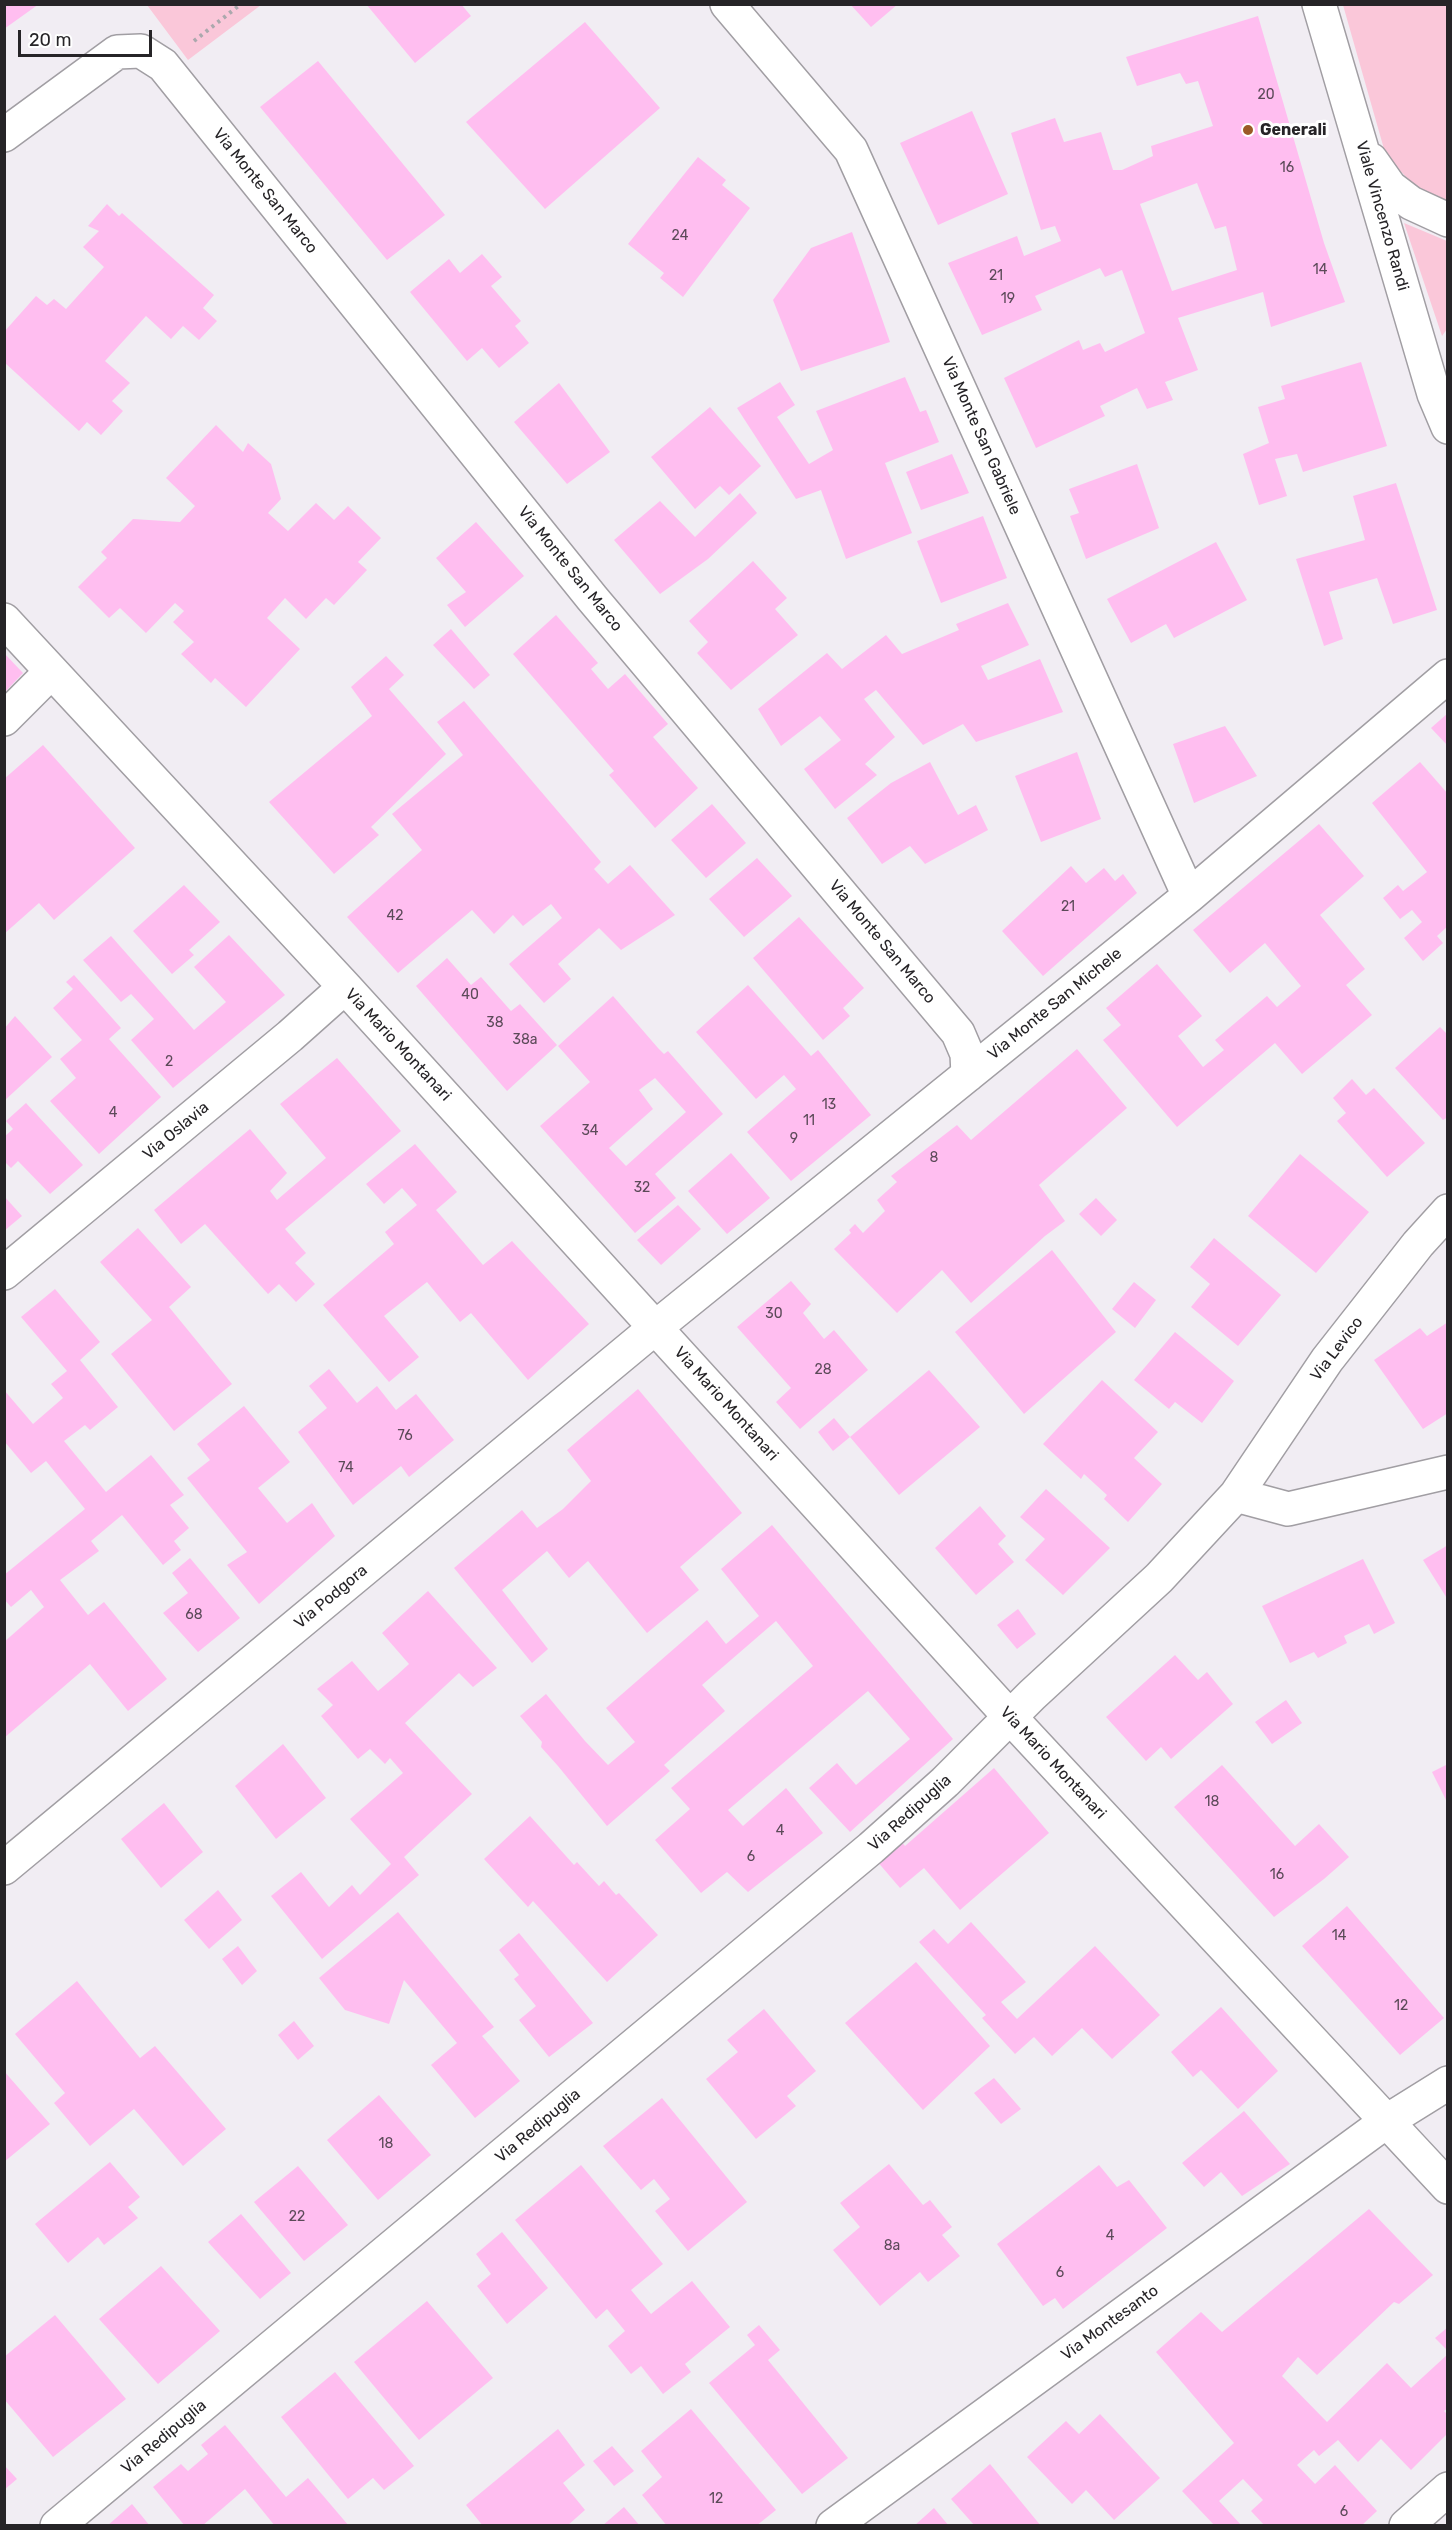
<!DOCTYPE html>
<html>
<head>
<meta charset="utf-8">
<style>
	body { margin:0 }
	#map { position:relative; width:1452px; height:2530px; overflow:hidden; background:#f1edf3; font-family:Rubik,sans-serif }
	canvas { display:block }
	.frame { position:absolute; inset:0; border:6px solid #262427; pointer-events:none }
	.scale { position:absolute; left:18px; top:30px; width:134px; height:27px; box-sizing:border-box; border:3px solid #262427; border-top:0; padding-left:8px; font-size:18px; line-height:21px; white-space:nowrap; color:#262427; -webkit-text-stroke:4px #fff; paint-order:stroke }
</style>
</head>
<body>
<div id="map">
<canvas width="1452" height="2530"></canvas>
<div class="frame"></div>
<div class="scale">20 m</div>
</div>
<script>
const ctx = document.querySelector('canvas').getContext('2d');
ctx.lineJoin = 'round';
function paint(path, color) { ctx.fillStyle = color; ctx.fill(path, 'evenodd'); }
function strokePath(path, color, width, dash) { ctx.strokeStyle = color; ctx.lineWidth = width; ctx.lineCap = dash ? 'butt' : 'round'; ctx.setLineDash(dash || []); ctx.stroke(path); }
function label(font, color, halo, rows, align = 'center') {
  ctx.font = font + ' Rubik,sans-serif'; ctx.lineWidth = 6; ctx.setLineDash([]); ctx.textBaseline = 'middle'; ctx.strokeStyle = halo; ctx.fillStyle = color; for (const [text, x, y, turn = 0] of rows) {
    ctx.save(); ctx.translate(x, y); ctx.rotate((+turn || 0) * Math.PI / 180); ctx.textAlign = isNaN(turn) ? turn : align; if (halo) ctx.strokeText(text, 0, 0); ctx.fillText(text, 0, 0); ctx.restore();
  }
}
const green = new Path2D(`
	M147,5H261L188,60Z
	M1343,5H1447V203L1437,201L1411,182L1386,156Z
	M1404,223L1447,241V329L1442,336Z`);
const building = new Path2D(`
	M4,4H39L4,29Z
	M366,4H461L471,16L415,63Z
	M850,4H898L871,27Z
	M1258,16L1324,243L1345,302L1271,327L1263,292L1178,318L1198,370L1165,382L1173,400L1147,409L1137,388L1100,406L1105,416L1036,448L1004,378L1079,340L1083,350L1100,343L1105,352L1145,333L1122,270L1105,277L1100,268L1035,296L1042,310L982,335L948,263L1017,236L1024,256L1061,241L1055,226L1041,230L1011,133L1055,118L1064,142L1101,132L1113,170H1122L1153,156L1151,146L1213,126L1198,81L1186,84L1180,73L1137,86L1126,57ZM1197,183L1215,229L1226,226L1237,270L1172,291L1140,204Z
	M585,22L660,108L545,209L466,122Z
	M318,61L445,215L387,260L260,107Z
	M972,111L1008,194L938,225L900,143Z
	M698,157L726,180L722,185L750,208L683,297L660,278L664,273L628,244Z
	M107,204L119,216L122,213L214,295L203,308L217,321L199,340L183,326L171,339L146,316L105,361L130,383L112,401L123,411L101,435L87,422L79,431L4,362V332L36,296L47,305L54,299L66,309L104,267L83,247L99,231L88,226Z
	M852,232L890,342L801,371L773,300L811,248Z
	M482,254L502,277L491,286L521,321L515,326L529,343L499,368L482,348L467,361L410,292L449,259L460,273Z
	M1361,362L1387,446L1303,472L1297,454L1275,459L1287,496L1259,505L1243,454L1269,443L1258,407L1285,399L1281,386Z
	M905,377L920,412L926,410L939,442L885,463L912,533L846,559L821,490L796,499L737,408L780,382L795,405L777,417L809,464L833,450L816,411Z
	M559,383L610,452L567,484L514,422Z
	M710,407L761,466L729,495L720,486L695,509L651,457Z
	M216,425L243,452L248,443L271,464L281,499L268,513L288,531L316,503L334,520L348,506L381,538L358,562L367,570L334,605L326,598L306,619L285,598L267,618L300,649L246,707L215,678L211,683L181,654L194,642L173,622L184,611L175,603L146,633L120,608L109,618L78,587L107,558L101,552L133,519L180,522L195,506L166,478Z
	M952,454L969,493L921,510L906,472Z
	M1137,464L1159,528L1086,559L1070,516L1079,513L1069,489Z
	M1396,483L1437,610L1393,624L1377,578L1329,592L1343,639L1324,646L1296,559L1365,540L1353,496Z
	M740,493L757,513L708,559L660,594L614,540L660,501L695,537Z
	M983,516L1007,578L941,603L917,541Z
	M476,522L524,576L465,627L447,605L466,592L436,558Z
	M1216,542L1247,600L1174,638L1166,624L1131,643L1107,599Z
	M753,561L787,598L775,609L798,635L731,690L697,653L708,642L689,621Z
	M1008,603L1029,645L981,666L988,680L1040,659L1063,712L976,742L963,724L923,745L876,690L864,699L895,737L865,764L877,775L835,809L804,769L841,740L820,716L781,746L758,709L827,653L842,669L886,635L902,654L959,630L956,624Z
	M556,615L598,663L591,669L608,689L625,674L668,724L653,737L698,788L655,828L609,775L614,771L513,654Z
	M451,629L490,675L474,689L433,645Z
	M4,653L23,673L4,693Z
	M386,656L404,675L389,689L446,754L371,827L379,835L334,874L269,802L372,716L351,687Z
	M464,701L601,862L594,869L608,884L630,865L675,915L621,950L599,928L558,964L571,979L544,1003L509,964L562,918L551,904L523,926L513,915L494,934L472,910L398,973L347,917L422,850L392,814L463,755L437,722Z
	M1448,713V746L1431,728Z
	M1225,726L1257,776L1194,803L1173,744Z
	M43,745L135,848L54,920L39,903L4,934V779Z
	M1077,752L1101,819L1041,842L1015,776Z
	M930,762L958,815L976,805L988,830L925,864L910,846L882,864L847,818L891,783Z
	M1420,762L1448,794V926L1437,936L1443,943L1423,961L1404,938L1422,922L1412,910L1400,919L1383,898L1398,885L1403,891L1427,872L1372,803Z
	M712,804L746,843L706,878L671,840Z
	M1319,824L1364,876L1320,915L1365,969L1346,985L1372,1015L1302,1074L1275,1043L1177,1127L1103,1040L1121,1025L1106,1008L1157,964L1202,1016L1178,1036L1203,1067L1224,1050L1215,1040L1267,996L1277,1007L1301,986L1265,943L1230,973L1193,930Z
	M757,858L792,896L744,937L709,899Z
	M1071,866L1086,883L1104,868L1115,881L1123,874L1137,893L1043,976L1002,931Z
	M184,885L220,922L189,950L194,955L172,974L133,931Z
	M799,917L864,988L843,1008L850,1016L823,1040L753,958Z
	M229,935L285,995L173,1088L131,1040L154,1019L131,994L121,1002L83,960L111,936L194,1030L226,1002L194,967Z
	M447,958L471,985L481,977L511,1011L520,1004L557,1045L507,1091L416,986Z
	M74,975L121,1028L109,1039L161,1097L99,1154L50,1101L76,1078L60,1059L82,1040L53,1008L73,989L66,982Z
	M748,985L811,1056L818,1050L871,1115L791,1181L747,1132L796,1089L784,1075L756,1099L696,1032Z
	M613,996L658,1048L664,1054L668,1051L723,1114L655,1174L676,1198L635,1233L540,1126L590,1082L558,1046ZM655,1078L686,1112L626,1166L609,1148L653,1109L639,1090Z
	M15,1016L52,1057L4,1101V1029Z
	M1440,1027L1448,1035V1117L1443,1120L1395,1068Z
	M1077,1049L1127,1108L1039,1185L1065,1221L1045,1236L971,1303L942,1270L897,1313L834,1249L851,1233L849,1230L855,1224L863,1233L885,1211L877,1200L897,1182L891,1176L957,1125L971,1140Z
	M337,1058L401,1131L285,1229L306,1253L295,1263L315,1284L296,1302L279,1284L268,1294L205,1224L181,1244L154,1210L250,1129L287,1173L270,1191L277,1200L326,1158L280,1104Z
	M1352,1079L1366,1095L1374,1088L1425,1143L1387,1177L1337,1121L1346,1113L1333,1098Z
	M26,1103L83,1165L50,1194L18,1161L11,1168L4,1161V1137L13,1129L6,1121Z
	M415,1144L457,1192L436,1210L483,1265L512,1241L589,1324L528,1380L471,1313L460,1322L427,1282L384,1316L419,1357L389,1382L323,1305L394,1244L385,1232L417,1205L402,1188L384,1204L366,1184Z
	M731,1153L770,1198L727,1234L688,1191Z
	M1300,1154L1369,1212L1316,1273L1248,1216Z
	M4,1196L22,1216L4,1231Z
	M1096,1198L1117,1220L1101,1236L1079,1214Z
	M678,1205L701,1229L661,1265L637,1240Z
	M138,1228L191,1287L169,1307L232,1384L174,1431L111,1354L152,1320L100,1262Z
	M1214,1238L1281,1295L1238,1346L1191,1307L1210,1284L1190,1267Z
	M1052,1250L1116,1332L1024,1414L955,1332Z
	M791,1281L811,1304L803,1313L824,1339L834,1330L868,1370L800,1429L776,1402L791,1388L737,1327Z
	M1134,1282L1156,1300L1135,1328L1112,1309Z
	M55,1289L100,1342L80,1360L118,1407L90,1430L85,1425L64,1441L106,1492L151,1455L184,1495L170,1505L189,1528L174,1541L181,1550L163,1565L122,1515L91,1541L99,1551L60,1580L88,1615L104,1602L167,1679L128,1711L90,1664L4,1738V1642L44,1607L31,1590L11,1607L4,1599V1575L85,1509L46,1461L31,1473L4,1441V1390L33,1424L63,1398L51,1384L67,1371L21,1317Z
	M1448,1322V1413L1423,1429L1374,1360L1420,1328L1427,1336Z
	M1175,1332L1234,1381L1202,1423L1175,1402L1169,1409L1134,1380Z
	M329,1369L357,1403L377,1386L396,1410L416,1394L454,1440L409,1477L401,1466L353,1505L298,1432L327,1408L309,1386Z
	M929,1370L980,1427L899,1495L850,1437Z
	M1102,1380L1158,1432L1134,1458L1162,1484L1128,1522L1104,1499L1107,1495L1084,1474L1081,1479L1043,1444Z
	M638,1389L742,1513L680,1567L699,1590L647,1633L588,1561L569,1578L547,1551L502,1590L548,1649L532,1663L454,1568L522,1510L537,1528L563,1509L591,1481L567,1450Z
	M244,1406L290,1462L258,1488L287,1523L312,1503L335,1536L259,1604L227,1565L247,1552L187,1478L210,1460L197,1444Z
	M834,1418L850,1437L833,1451L818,1432Z
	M1046,1489L1110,1548L1063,1595L1025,1560L1045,1539L1020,1517Z
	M980,1506L1006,1536L998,1544L1014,1562L976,1595L935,1548Z
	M772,1525L953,1739L850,1832L809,1788L837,1763L856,1785L910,1739L868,1691L728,1810L743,1826L786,1788L823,1833L748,1892L727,1872L701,1893L655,1840L690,1809L671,1788L813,1666L776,1621L702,1685L725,1711L664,1765L670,1771L607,1826L558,1766L541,1747L542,1742L520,1716L546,1694L585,1741L608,1765L635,1742L606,1708L707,1620L726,1644L759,1616L721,1569Z
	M1448,1545V1600L1423,1560Z
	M190,1558L240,1618L198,1652L163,1613L188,1593L172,1573Z
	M1363,1559L1395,1623L1374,1634L1369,1624L1344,1636L1347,1643L1318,1658L1314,1652L1290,1663L1262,1606Z
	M428,1591L497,1668L473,1687L459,1673L405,1723L472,1794L404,1857L419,1875L322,1959L271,1896L301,1872L329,1907L352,1885L360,1895L391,1864L350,1819L403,1773L390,1758L385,1764L370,1749L358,1759L321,1716L333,1705L317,1689L352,1661L378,1691L397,1675L409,1664L382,1633Z
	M1018,1609L1036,1634L1017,1649L997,1625Z
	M1175,1655L1198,1680L1207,1672L1233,1704L1171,1759L1161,1747L1146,1761L1106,1717Z
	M1286,1700L1302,1723L1272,1744L1255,1722Z
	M283,1744L326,1798L276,1839L235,1786Z
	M1448,1764V1804L1432,1772Z
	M1222,1765L1295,1846L1319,1824L1349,1857L1324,1879L1274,1917L1174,1807Z
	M994,1768L1049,1833L960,1910L924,1868L900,1888L876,1860L900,1840L905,1846Z
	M164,1803L203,1852L161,1888L121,1839Z
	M530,1816L574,1865L577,1862L599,1886L604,1881L616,1895L619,1893L658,1935L607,1982L533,1901L528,1907L484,1859Z
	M218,1890L242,1920L209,1949L184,1920Z
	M1347,1906L1444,2018L1400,2055L1302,1946Z
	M398,1912L494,2027L482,2036L520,2081L475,2118L431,2065L457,2043L404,1980L389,2024L345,2010L319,1978Z
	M971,1922L1026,1982L1001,2002L1017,2019L1095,1946L1160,2015L1112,2059L1082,2028L1052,2056L1034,2037L1015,2054L982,2018L986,2015L919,1942L934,1929L948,1944Z
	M519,1933L593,2023L549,2057L519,2020L536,2006L514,1979L519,1975L499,1950Z
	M238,1946L257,1971L242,1985L222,1959Z
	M916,1962L990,2046L923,2110L845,2023Z
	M77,1981L140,2058L155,2046L226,2129L183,2166L134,2109L90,2146L54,2103L65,2093L15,2034Z
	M1221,2007L1278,2071L1238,2109L1201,2070L1193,2077L1171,2052Z
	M764,2009L816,2071L787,2096L796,2106L756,2139L706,2079L738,2052L727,2040Z
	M294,2021L314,2046L298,2060L278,2035Z
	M4,2071L50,2124L4,2162Z
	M994,2078L1021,2109L1001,2124L974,2093Z
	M379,2095L431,2155L378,2200L327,2140Z
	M662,2098L747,2202L688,2251L655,2211L670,2199L654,2179L641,2190L603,2146Z
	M1244,2111L1290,2164L1242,2196L1221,2172L1204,2187L1182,2163Z
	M110,2162L140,2197L128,2207L138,2218L104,2245L98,2237L68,2263L35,2224Z
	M889,2164L923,2205L930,2200L952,2227L942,2235L960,2256L928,2282L920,2272L880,2306L833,2250L860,2227L840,2203Z
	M581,2165L663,2264L631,2290L651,2314L692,2281L730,2327L685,2364L691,2372L663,2394L641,2366L631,2374L608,2346L625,2331L607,2309L596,2319L515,2220Z
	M1099,2165L1117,2187L1129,2180L1167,2228L1063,2309L1055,2298L1043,2306L997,2244Z
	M298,2166L348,2225L304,2261L254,2202Z
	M1369,2209L1433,2275L1399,2304L1394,2302L1317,2375L1298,2357L1282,2376L1327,2422L1387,2363L1411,2388L1448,2354V2408L1444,2411L1448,2415V2433L1411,2470L1381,2439L1358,2462L1338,2440L1319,2456L1314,2450L1297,2465L1315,2484L1335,2465L1377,2511L1361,2526H1265L1251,2511L1263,2500L1243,2479L1219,2501L1242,2526H1215L1182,2491L1234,2443L1156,2352L1201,2312L1222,2332Z
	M241,2214L291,2273L260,2299L208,2242Z
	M502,2232L548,2288L507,2324L477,2286L491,2274L476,2254Z
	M161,2266L220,2331L158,2384L99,2319Z
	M427,2301L493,2378L419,2440L354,2362Z
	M55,2315L126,2399L53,2457L4,2399V2357Z
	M759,2325L780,2350L768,2360L848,2458L802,2494L709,2383L755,2345L747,2335Z
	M1448,2327V2351L1435,2338Z
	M335,2372L414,2466L384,2490L373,2478L348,2499L281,2417Z
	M691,2409L776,2510L756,2526H667L642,2495L662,2477L641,2451Z
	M1100,2414L1160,2478L1114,2520L1086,2490L1072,2504L1027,2457L1066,2421L1079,2434Z
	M225,2425L286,2497L308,2478L349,2526H275L245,2489L202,2526H185L153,2487L181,2464L188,2471L208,2454L201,2445Z
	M558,2429L585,2465L563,2483L585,2510L567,2526H483L466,2505Z
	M612,2446L634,2471L614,2486L593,2461Z
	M990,2464L1041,2526H975L951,2499Z
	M4,2465L17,2479L4,2490Z
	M132,2504L150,2526H107Z
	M624,2507L640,2526H602Z
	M934,2508L949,2526H914Z`);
const path = new Path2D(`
	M194,41L241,4`);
const minor = new Path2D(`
	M727,4L851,150L1189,896
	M1319,4L1434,394L1448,427
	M4,135L117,52L141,51L163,65L592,598L958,1033L967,1054L968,1075
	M1371,160L1390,187L1411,203L1448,220
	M4,620L345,987L1010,1717L1448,2187
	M4,719L51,672
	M4,1273L290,1036L345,987
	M1236,1495L1288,1509L1448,1472
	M4,1868L656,1327L1189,896L1448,676
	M57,2526L871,1848L945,1782L1032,1695L1159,1578L1236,1495L1327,1360L1418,1244L1448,1211
	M833,2526L1387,2121L1448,2083
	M1406,2526L1448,2489`);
const markers = [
	[1248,130,6,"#9b5a26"]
];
const numberNames = [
	["20",1266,95],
	["16",1287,168],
	["24",680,236],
	["14",1320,270],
	["21",996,276],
	["19",1008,299],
	["21",1068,907],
	["42",395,916],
	["40",470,995],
	["38",495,1023],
	["38a",525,1040],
	["2",169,1062],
	["13",829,1105],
	["4",113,1113],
	["11",809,1121],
	["34",590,1131],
	["9",794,1139],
	["8",934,1158],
	["32",642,1188],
	["30",774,1314],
	["28",823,1370],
	["76",405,1436],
	["74",346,1468],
	["68",194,1615],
	["18",1212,1802],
	["4",780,1831],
	["6",751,1857],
	["16",1277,1875],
	["14",1339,1936],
	["12",1401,2006],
	["18",386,2144],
	["22",297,2217],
	["4",1110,2236],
	["8a",892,2246],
	["6",1060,2273],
	["12",716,2499],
	["6",1344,2512]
];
const poiNames = [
	["Generali",1260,130]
];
const streetNames = [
	["Via Monte San Marco",265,191,51],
	["Viale Vincenzo Randi",1382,216,74],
	["Via Monte San Gabriele",981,436,66],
	["Via Monte San Marco",570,569,51],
	["Via Monte San Marco",882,942,50],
	["Via Monte San Michele",1055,1004,-39],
	["Via Mario Montanari",398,1045,47],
	["Via Oslavia",176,1131,-40],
	["Via Levico",1337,1349,-53],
	["Via Mario Montanari",726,1404,48],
	["Via Podgora",331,1597,-40],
	["Via Mario Montanari",1053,1763,47],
	["Via Redipuglia",910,1813,-42],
	["Via Redipuglia",538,2126,-40],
	["Via Montesanto",1110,2323,-36],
	["Via Redipuglia",164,2437,-40]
];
paint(green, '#fac7d9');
paint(building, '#ffbef0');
strokePath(minor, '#a19ea3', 36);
strokePath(path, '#aba8ad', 4, [3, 4.5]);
strokePath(minor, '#fff', 33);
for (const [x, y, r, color] of markers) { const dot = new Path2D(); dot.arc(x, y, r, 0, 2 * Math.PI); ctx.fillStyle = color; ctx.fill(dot); strokePath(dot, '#fff', 2); }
label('14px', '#5c4a59', null, numberNames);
label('bold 16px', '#262427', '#fff', poiNames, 'left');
label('16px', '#262427', '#fff', streetNames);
</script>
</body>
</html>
